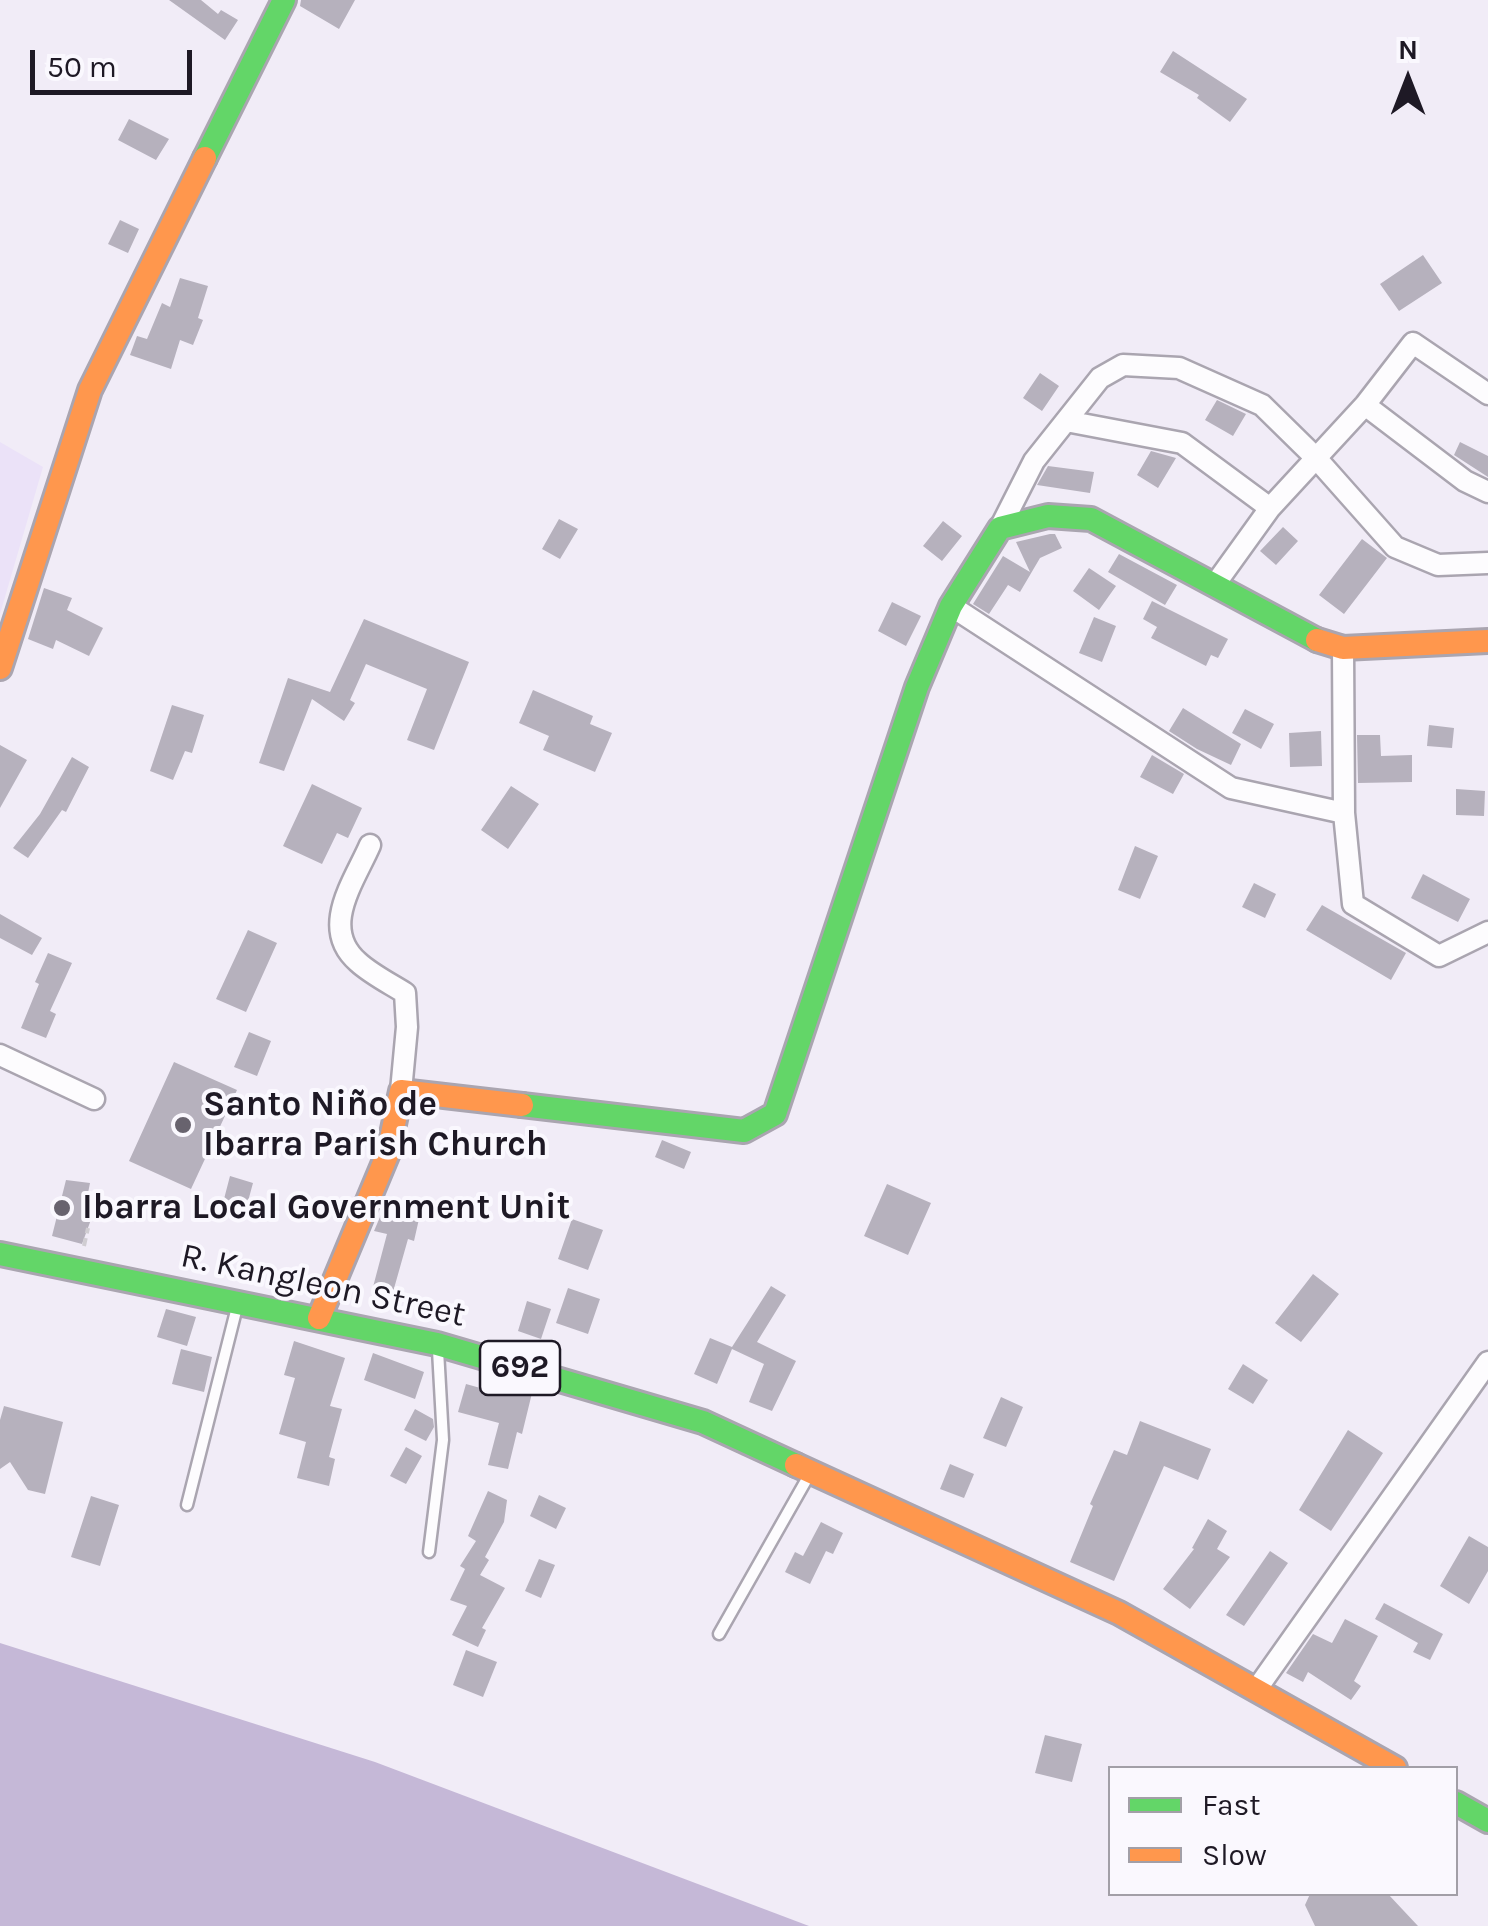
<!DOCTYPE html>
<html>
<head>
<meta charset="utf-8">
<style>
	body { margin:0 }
	#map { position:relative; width:1488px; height:1926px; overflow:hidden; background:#f1ecf7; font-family:Karla,sans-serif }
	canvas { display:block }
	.legend { position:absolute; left:1108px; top:1766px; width:350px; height:130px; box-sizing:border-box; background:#faf8fe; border:2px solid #a29fa7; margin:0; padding:12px 18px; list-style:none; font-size:30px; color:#1e1925 }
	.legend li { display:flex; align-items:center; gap:20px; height:50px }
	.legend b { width:50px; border:2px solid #a29fa7 }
	.north { position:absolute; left:1358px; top:30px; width:100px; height:100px; -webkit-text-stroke:8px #faf8fe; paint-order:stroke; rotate:0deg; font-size:28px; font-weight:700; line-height:40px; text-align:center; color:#1e1925 }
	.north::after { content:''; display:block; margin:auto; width:35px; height:45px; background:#1e1925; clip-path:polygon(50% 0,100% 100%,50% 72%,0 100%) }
	.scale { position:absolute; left:30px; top:50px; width:162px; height:45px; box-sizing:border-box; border:5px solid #1e1925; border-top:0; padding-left:12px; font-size:30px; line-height:35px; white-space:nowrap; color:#1e1925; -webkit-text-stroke:8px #faf8fe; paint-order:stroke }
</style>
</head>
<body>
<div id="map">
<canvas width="1488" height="1926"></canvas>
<ul class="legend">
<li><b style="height:12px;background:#63d668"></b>Fast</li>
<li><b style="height:12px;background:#ff974d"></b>Slow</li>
</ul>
<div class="north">N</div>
<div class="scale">50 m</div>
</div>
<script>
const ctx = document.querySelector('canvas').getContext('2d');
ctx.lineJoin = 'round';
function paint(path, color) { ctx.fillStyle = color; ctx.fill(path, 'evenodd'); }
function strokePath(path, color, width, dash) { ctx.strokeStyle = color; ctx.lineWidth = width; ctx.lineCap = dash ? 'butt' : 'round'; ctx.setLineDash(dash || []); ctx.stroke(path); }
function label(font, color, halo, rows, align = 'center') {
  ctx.font = font + ' Karla,sans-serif'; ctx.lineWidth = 8; ctx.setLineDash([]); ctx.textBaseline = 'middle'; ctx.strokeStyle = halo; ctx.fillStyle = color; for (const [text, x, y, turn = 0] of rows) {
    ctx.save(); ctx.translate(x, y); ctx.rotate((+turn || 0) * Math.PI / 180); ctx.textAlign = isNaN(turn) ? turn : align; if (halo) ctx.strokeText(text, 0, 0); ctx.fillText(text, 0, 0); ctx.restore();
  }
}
const built = new Path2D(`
	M0,442L43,467L0,614Z`);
const water = new Path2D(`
	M0,1643L375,1762L809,1926H0Z`);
const building = new Path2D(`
	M169,0H201L218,14L221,10L238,20L225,40Z
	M301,0H355L339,29L300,6Z
	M1173,51L1247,99L1230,122L1197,98L1199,95L1160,72Z
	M129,119L169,139L156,160L118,140Z
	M120,220L139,229L128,253L108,244Z
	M1423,255L1442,283L1399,311L1380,284Z
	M180,278L208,286L198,318L203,320L193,345L180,340L171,369L130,355L137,336L147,339L162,303L170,307Z
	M1040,373L1059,386L1042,411L1023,398Z
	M1217,400L1246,414L1233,436L1205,420Z
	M1460,442L1488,456V477L1454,455Z
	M1151,451L1176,458L1158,488L1137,475Z
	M1048,466L1094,472L1090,493L1037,485Z
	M559,519L578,529L560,559L542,549Z
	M943,521L962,536L942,561L923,546Z
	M1283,527L1298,541L1276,565L1260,551Z
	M1050,534H1055L1062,548L1040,558L1020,592L1008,585L989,614L973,604L1003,556L1030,572L1016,542Z
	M1362,539L1387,558L1344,614L1319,595Z
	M1119,554L1177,585L1165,605L1108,572Z
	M1089,568L1116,586L1099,610L1073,591Z
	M44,588L72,598L67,610L103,628L89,656L56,640L53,649L28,639Z
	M1152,601L1228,639L1218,658L1211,655L1206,666L1151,638L1157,627L1143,619Z
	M892,602L921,616L906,646L878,631Z
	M1094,617L1116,626L1102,662L1079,653Z
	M364,619L469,662L434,750L407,740L427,689L366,664L350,700L355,703L344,721L312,699L284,771L259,763L288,678L330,692Z
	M533,690L593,716L590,724L612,733L595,772L543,750L549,736L519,723Z
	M172,705L204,715L192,753L185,751L173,780L150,771Z
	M1183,708L1241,744L1231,765L1197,749L1169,731Z
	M1245,709L1274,724L1261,749L1232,733Z
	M1429,725L1454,728L1452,748L1427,746Z
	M1321,731L1322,766L1290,767L1289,733Z
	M1357,735H1380L1381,756L1412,755V782L1358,783Z
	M0,745L27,760L0,808Z
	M1152,755L1184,774L1173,794L1140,777Z
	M72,757L89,767L66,812L62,810L28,858L13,848L40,814Z
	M312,784L362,808L348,838L337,833L322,864L283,846Z
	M511,786L539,804L508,849L481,830Z
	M1456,789L1485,791L1484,816L1456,815Z
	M1135,846L1158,856L1140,899L1118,890Z
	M1423,874L1470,899L1458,922L1411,898Z
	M1254,883L1276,894L1265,918L1242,907Z
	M1322,905L1406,953L1391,980L1306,930Z
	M0,914L42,938L32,955L0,938Z
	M248,930L277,943L246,1012L216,999Z
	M48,953L72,963L50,1011L56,1014L46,1038L21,1028L39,984L35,982Z
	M249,1032L271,1041L257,1076L234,1067Z
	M174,1062L237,1090L191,1189L129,1161Z
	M662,1140L691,1152L684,1169L655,1157Z
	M230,1176L253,1183L247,1205L224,1199Z
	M66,1180L90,1183L86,1203L96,1206L82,1244L52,1236Z
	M887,1184L931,1203L908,1255L864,1236Z
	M383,1210L419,1219L414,1241L408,1239L393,1292L373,1287L387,1234L374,1231Z
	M572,1219L603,1230L588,1270L558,1259Z
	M1313,1274L1339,1294L1301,1342L1275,1323Z
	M771,1286L786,1295L757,1342L796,1361L772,1411L749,1402L764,1364L732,1349L717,1384L694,1374L710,1338L732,1347Z
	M568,1288L600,1299L588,1334L556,1323Z
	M527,1301L551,1309L541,1339L518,1331Z
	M166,1309L196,1317L187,1346L157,1337Z
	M294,1341L345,1358L330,1406L342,1409L329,1457L335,1459L329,1486L297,1478L306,1442L279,1434L295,1378L284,1375Z
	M181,1349L212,1357L204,1392L172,1384Z
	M373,1353L424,1372L415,1399L364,1380Z
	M1243,1364L1268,1380L1253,1404L1228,1389Z
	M466,1384L509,1396L511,1388L532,1393L522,1434L517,1432L508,1469L488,1465L499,1423L458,1412Z
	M1001,1397L1023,1407L1006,1447L983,1438Z
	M4,1406L63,1422L45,1494L28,1490L10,1462L0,1469V1420Z
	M415,1409L433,1419L434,1427L426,1441L404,1430Z
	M1140,1421L1211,1449L1198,1480L1164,1466L1114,1581L1070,1562L1093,1506L1090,1504L1114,1450L1127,1455Z
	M1348,1430L1383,1453L1331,1531L1299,1510Z
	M406,1447L422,1456L406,1484L390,1476Z
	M950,1464L974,1474L964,1498L940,1489Z
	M488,1491L507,1500L504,1522L485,1557L489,1560L480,1575L505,1588L482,1628L486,1630L478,1647L452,1635L467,1606L450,1600L465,1569L460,1566L476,1541L468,1536Z
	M539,1495L566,1508L556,1529L530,1516Z
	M91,1496L119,1505L100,1566L71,1557Z
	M1208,1519L1227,1531L1217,1549L1230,1557L1190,1609L1163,1589L1194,1549L1192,1548Z
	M821,1522L843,1533L833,1554L826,1551L810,1584L785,1572L795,1552L803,1556Z
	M1469,1536L1488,1547V1571L1469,1604L1440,1586Z
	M1270,1551L1288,1563L1244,1626L1226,1615Z
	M539,1559L555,1565L541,1598L525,1591Z
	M1384,1603L1443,1634L1430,1660L1413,1652L1418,1643L1375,1619Z
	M1345,1619L1378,1636L1354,1681L1361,1686L1351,1700L1308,1672L1303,1682L1286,1673L1313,1634L1332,1643Z
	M466,1650L497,1662L483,1697L453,1685Z
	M1045,1735L1082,1744L1072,1782L1035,1773Z
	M1310,1894H1388L1418,1926H1315L1305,1905Z`);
const path = new Path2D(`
	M84,1246L88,1228`);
const lane = new Path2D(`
	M187,1505L237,1307
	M429,1552L443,1440L438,1350
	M719,1634L808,1477`);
const street = new Path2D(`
	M1365,405L1465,481L1488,492
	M1066,421L1182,443L1270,508
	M1000,528L1034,461L1100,378L1123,365L1179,368L1262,405L1316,458L1395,547L1438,565L1488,563
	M1216,583L1270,508L1365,405L1413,343L1488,394
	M951,606L1231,788L1344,813L1353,904L1439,956L1488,932
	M1343,648L1344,813
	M370,845C354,882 319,928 358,962C371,974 389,983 405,993L407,1027L401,1091
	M0,1055L94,1099
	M1256,1690L1488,1362`);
const fast = new Path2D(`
	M205,158L284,0
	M522,1105L744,1131L775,1114L917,687L951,606L1000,528L1048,516L1091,519L1317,640
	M0,1254L437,1344L703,1422L796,1465
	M1456,1803L1488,1821`);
const slow = new Path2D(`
	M1317,640L1343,648L1488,641
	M0,668L90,390L205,158
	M319,1318L388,1153L401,1091L522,1105
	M796,1465L1119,1613L1395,1768`);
const markers = [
	[183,1125,10,"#68636e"],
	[62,1208,10,"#68636e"]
];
const shields = [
	[520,1368,80]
];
const shieldNames = [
	["692",520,1368]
];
const poiNames = [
	["Santo Niño de",203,1105],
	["Ibarra Parish Church",203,1145],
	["Ibarra Local Government Unit",82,1208]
];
const streetNames = [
	["R. Kangleon Street",323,1286,12]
];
paint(built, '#ebe2f8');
paint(water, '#c5b8d7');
paint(building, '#b6b1bd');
strokePath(lane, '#aaa5b0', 15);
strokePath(street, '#aaa5b0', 25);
strokePath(fast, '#aaa5b0', 28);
strokePath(slow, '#aaa5b0', 28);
strokePath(path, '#d0cdd2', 4, [8, 5]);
strokePath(lane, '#fdfcfe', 10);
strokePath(street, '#fdfcfe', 20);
strokePath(fast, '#63d668', 22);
strokePath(slow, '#ff974d', 22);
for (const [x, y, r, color] of markers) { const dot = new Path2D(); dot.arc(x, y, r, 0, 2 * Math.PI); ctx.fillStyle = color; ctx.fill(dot); strokePath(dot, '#faf8fe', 4); }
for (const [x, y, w] of shields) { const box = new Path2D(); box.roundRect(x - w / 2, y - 27, w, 54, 8); ctx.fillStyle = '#faf8fe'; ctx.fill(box); strokePath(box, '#1e1925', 2.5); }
label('bold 32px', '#1e1925', null, shieldNames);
label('bold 35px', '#1e1925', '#faf8fe', poiNames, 'left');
label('35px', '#1e1925', '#faf8fe', streetNames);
</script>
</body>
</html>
